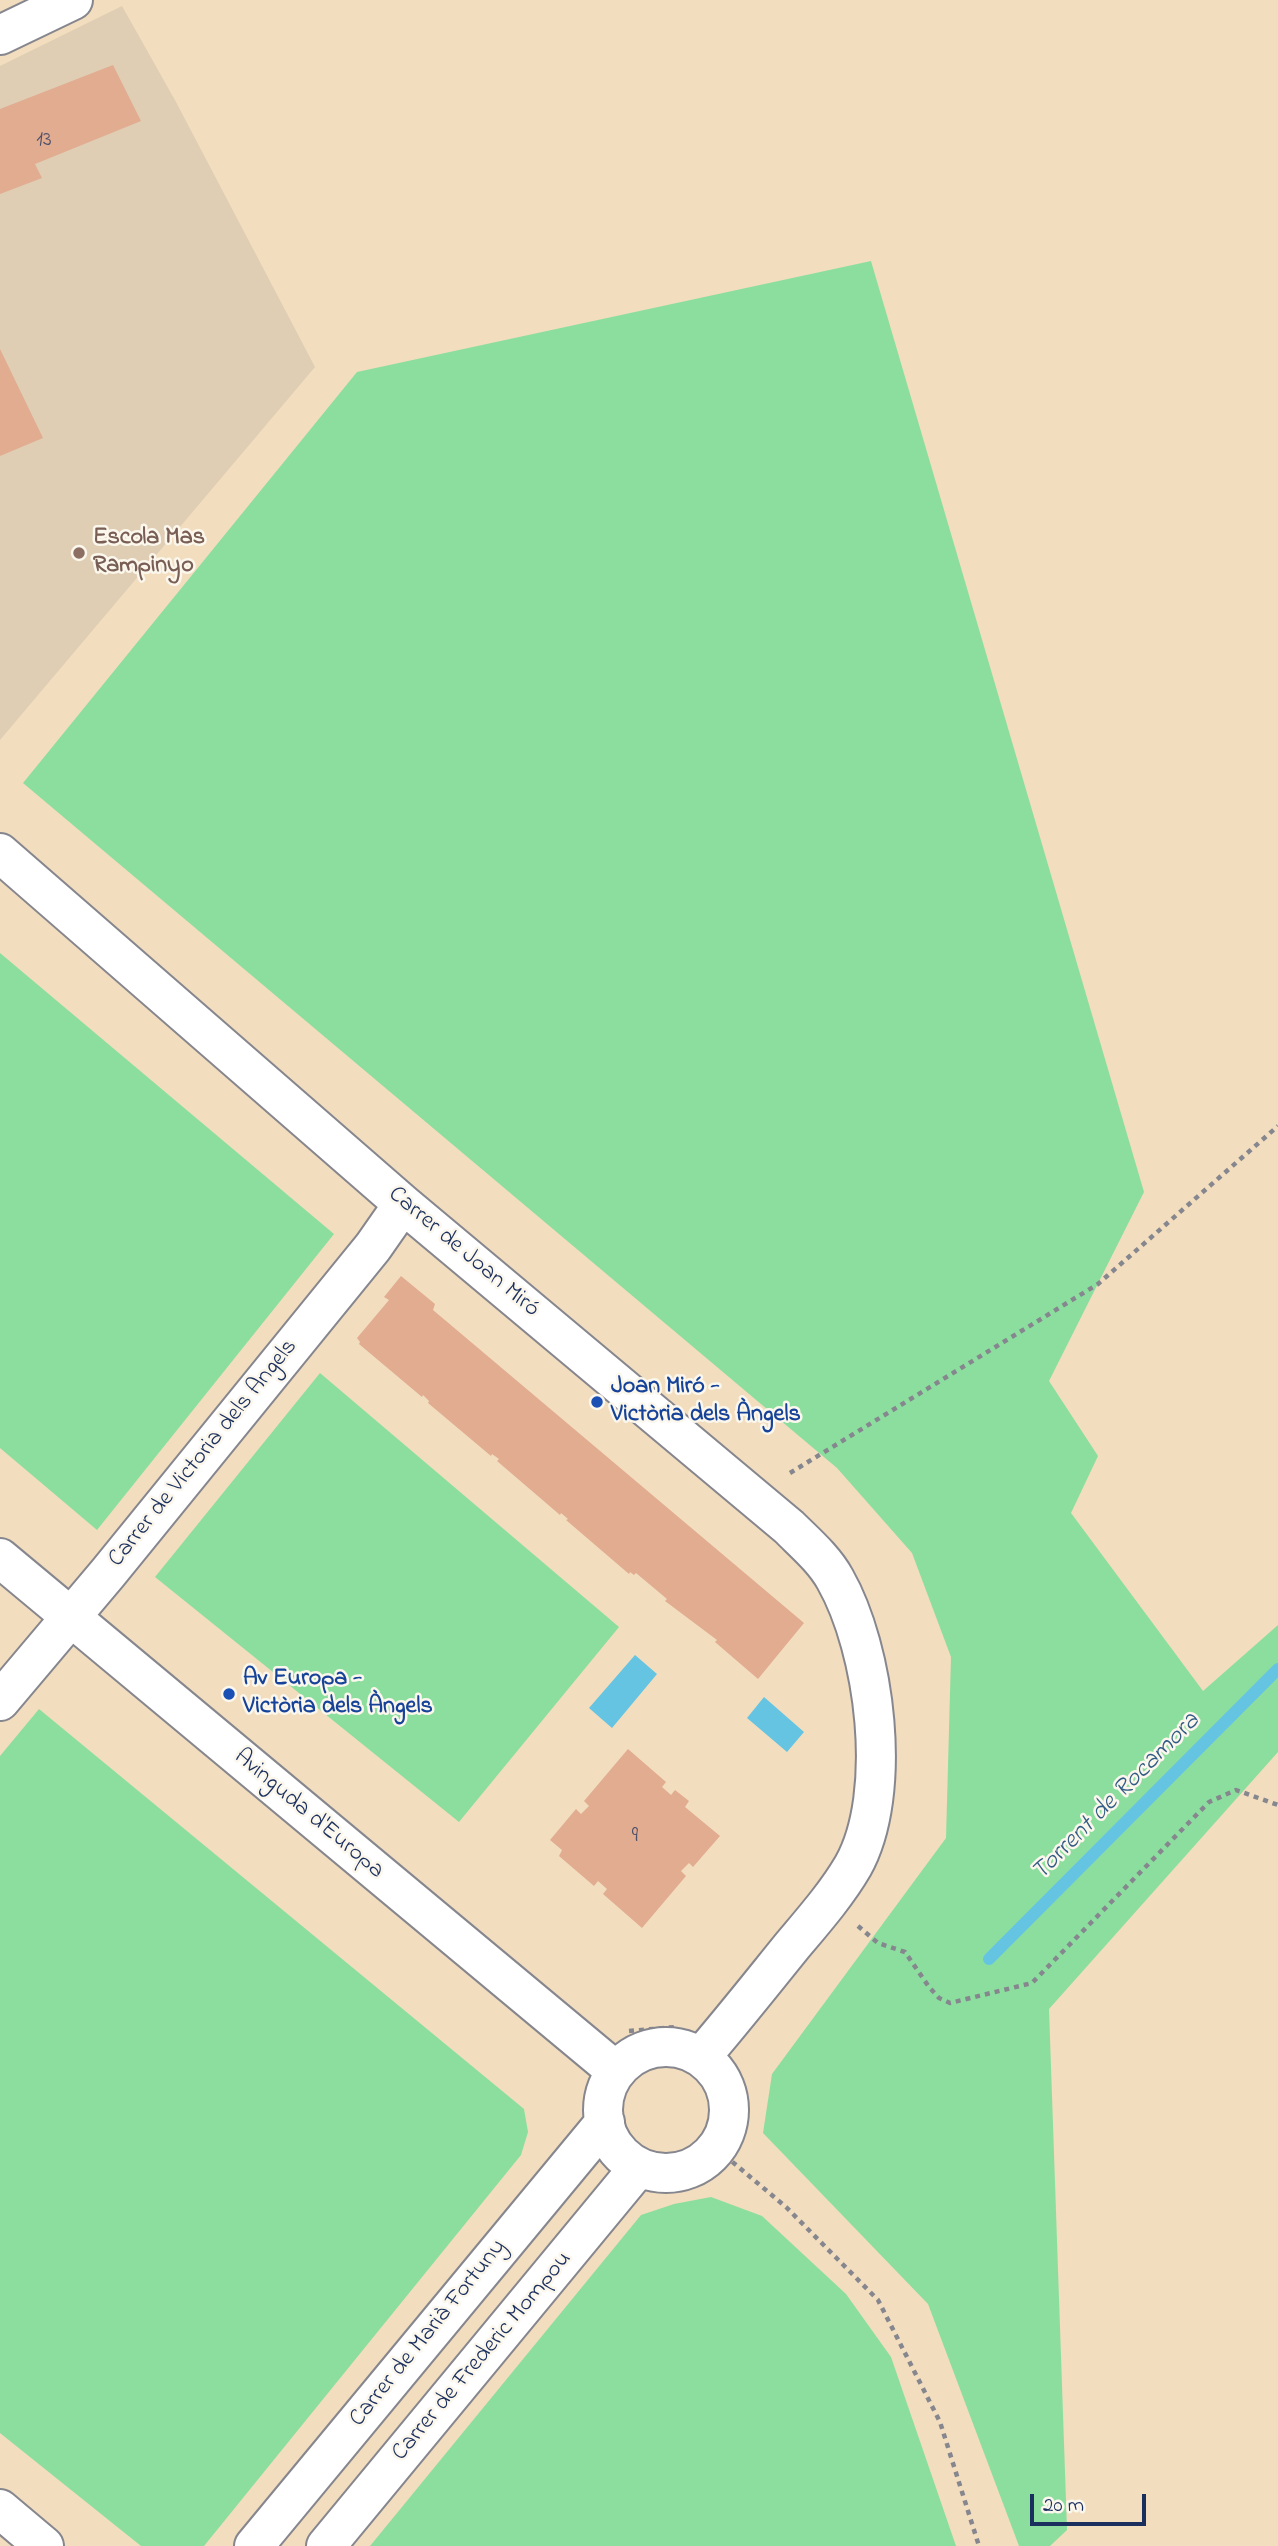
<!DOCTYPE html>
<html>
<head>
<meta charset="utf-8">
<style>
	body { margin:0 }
	#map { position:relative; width:1278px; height:2546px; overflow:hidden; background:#f2ddbe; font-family:"Indie Flower",sans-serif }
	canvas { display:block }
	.scale { position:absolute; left:1030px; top:2494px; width:116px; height:32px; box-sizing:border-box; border:4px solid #1b2f5e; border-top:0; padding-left:9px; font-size:21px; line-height:24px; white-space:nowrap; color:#1b2f5e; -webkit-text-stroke:5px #fbf7ec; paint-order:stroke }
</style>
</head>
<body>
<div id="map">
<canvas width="1278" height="2546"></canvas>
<div class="scale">20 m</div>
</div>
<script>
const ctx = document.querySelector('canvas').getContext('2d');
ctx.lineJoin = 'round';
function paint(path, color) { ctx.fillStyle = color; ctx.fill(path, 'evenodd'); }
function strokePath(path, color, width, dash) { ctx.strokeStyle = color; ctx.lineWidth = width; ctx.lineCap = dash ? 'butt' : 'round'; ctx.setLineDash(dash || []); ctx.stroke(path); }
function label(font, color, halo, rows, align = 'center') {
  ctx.font = font + ' "Indie Flower",sans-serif'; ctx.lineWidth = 5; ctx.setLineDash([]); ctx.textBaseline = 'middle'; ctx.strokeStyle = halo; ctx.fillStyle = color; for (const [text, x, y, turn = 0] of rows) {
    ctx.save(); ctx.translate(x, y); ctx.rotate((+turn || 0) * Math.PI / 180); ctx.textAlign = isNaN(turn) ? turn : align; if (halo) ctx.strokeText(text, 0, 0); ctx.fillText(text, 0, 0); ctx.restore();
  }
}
const built = new Path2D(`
	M122,6L176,102L315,367L0,740V66Z`);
const green = new Path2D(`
	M871,261L1144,1192L1049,1381L1098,1456L1071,1513L1203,1691L1278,1625V1752L1049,2009L1067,2530L1050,2546H1019L928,2304L763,2133L772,2074L946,1838L951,1657L912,1553L837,1468L23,783L357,372Z
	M0,953L334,1234L97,1530L0,1448Z
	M320,1373L619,1627L459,1822L155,1577Z
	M39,1709L524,2109L528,2132L521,2155L204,2546H141L0,2433V1756Z
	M711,2197L762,2216L846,2294L891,2357L956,2546H370L641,2215L674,2204Z`);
const water = new Path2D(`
	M635,1655L657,1674L612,1728L589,1708Z
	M764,1697L804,1732L787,1752L747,1718Z`);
const stream = new Path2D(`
	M989,1959L1278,1669`);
const building = new Path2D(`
	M113,65L141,121L35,164L42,178L0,194V109Z
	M0,349L43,438L0,456Z
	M401,1276L435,1304L433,1310L804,1623L758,1679L715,1642L717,1640L665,1601L667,1599L636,1573L634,1575L630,1572L629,1574L566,1520L568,1519L561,1513L560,1515L497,1461L499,1459L492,1454L491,1456L428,1403L429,1401L423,1395L422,1397L359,1344L360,1342L357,1338L389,1300L384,1297Z
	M628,1749L666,1782L662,1787L671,1795L675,1790L689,1801L685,1807L720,1836L693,1867L689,1863L681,1871L686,1876L642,1928L603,1894L607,1889L598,1881L594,1886L559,1856L562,1850L550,1840L576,1809L581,1814L589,1806L584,1801Z`);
const path = new Path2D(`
	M790,1473L1098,1284L1278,1126
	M858,1926L878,1943L905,1952L929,1987L939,1998L950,2003L1032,1983L1209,1802L1236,1790L1278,1805
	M629,2031L676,2027
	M717,2149L786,2207L878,2300L940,2422L979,2546`);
const minor = new Path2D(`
	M0,35L73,0
	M0,853L403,1204L789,1527C805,1543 824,1559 835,1579C875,1649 894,1793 853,1866C836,1895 813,1921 792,1946C762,1983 732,2021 701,2057
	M0,1558L616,2071
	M0,1701L108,1573L373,1247L403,1204
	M603 2110a63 63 0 1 1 126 0a63 63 0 1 1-126 0Z
	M0,2509L44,2546
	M254,2546L605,2122
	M326,2546L639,2167`);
const markers = [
	[79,553,7,"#8d6e63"],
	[597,1402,7,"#1a4fb4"],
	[229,1694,7,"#1a4fb4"]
];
const numberNames = [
	["13",44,142],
	["9",635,1838]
];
const educationNames = [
	["Escola Mas",93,539],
	["Rampinyo",93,567]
];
const streetNames = [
	["Carrer de Joan Miró",463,1253,40],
	["Carrer de Victoria dels Angels",204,1454,-51],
	["Avinguda d'Europa",308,1815,40],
	["Carrer de Marià Fortuny",429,2334,-51],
	["Carrer de Frederic Mompou",483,2357,-50]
];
const transitNames = [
	["Joan Miró -",611,1388],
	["Victòria dels Àngels",611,1416],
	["Av Europa -",243,1680],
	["Victòria dels Àngels",243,1708]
];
const waterNames = [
	["Torrent de Rocamora",1117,1798,-45]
];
paint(built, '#dfceb4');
paint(green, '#8cde9f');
paint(water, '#64c4e2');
strokePath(stream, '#64c4e2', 12);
paint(building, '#e1ac90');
strokePath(minor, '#86868e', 42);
strokePath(path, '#86868e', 4.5, [5, 5]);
strokePath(minor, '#fff', 38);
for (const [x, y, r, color] of markers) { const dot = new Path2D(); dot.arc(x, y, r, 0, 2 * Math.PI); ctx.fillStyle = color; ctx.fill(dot); strokePath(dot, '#fbf7ec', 2.5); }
label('21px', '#4c4e6a', null, numberNames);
label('bold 24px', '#785e54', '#fbf7ec', educationNames, 'left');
label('24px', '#1b2f5e', '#fbf7ec', streetNames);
label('bold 24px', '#164399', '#fbf7ec', transitNames, 'left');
label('italic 26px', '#315c86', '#fbf7ec', waterNames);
</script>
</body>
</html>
